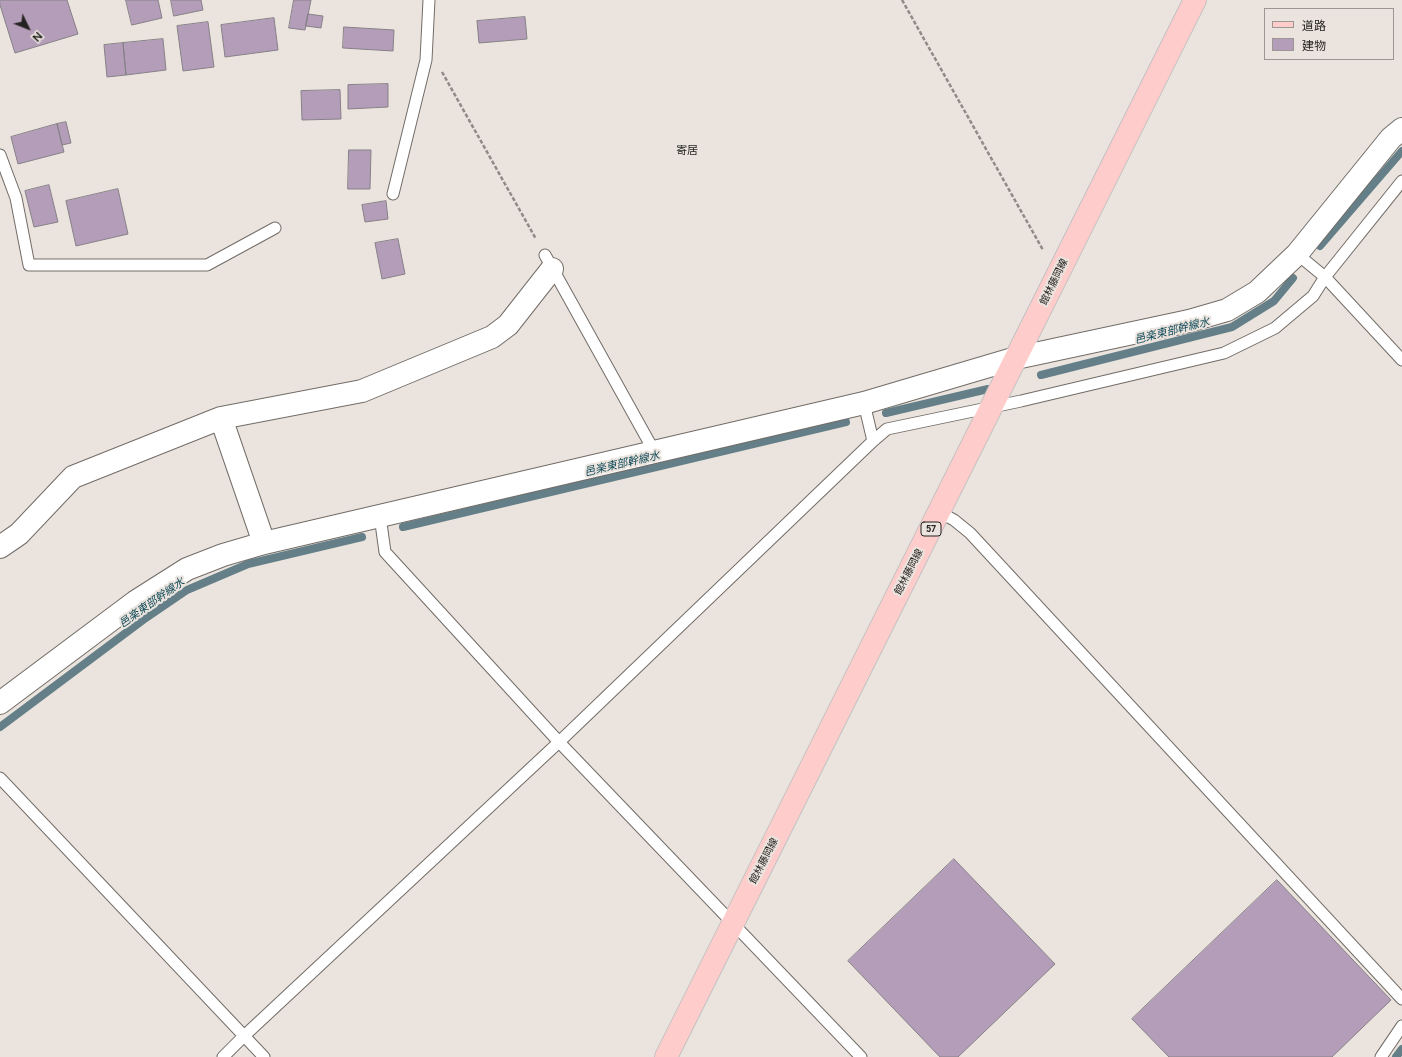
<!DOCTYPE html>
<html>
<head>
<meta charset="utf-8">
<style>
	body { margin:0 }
	#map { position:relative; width:1402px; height:1057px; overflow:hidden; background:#ebe4de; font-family:Figtree,"Noto Sans JP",sans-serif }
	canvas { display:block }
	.legend { position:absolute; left:1264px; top:8px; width:130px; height:52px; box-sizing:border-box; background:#ebe4de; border:1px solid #9c9792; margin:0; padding:5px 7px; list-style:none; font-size:12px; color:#252321 }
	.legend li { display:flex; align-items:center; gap:8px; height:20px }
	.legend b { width:20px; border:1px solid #9c9792 }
	.north { position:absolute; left:8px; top:8px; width:40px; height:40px; -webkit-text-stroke:3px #ebe4de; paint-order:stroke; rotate:133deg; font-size:11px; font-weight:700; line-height:16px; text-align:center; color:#252321 }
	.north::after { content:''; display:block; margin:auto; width:14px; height:18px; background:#252321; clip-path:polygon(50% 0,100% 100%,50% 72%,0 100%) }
</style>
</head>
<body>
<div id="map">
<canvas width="1402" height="1057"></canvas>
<ul class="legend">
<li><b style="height:5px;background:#fecdcb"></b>道路</li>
<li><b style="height:11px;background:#b39db9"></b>建物</li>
</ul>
<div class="north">N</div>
</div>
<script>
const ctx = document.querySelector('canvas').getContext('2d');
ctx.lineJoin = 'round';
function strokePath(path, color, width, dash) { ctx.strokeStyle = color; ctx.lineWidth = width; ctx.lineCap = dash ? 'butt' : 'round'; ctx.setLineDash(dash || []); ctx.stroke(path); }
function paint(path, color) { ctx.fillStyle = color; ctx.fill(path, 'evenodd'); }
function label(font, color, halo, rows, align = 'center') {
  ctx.font = font + ' Figtree,"Noto Sans JP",sans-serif'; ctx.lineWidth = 4; ctx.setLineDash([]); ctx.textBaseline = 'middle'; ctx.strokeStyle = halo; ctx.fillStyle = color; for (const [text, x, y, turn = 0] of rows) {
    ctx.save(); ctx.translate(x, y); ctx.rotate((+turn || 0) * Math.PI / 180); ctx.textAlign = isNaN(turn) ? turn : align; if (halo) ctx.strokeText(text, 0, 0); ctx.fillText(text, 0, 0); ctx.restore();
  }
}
const stream = new Path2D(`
	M1320,246L1402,151
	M1041,375L1232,327L1274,301L1293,278
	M886,413L988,389
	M403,527L846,422
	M0,727L143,620L187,590L248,564L362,537
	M1396,1057L1402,1049`);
const building = new Path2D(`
	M0,0H67L78,34L15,53L0,5Z
	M126,0H158L162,18L132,25Z
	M171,0H201L203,10L174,16Z
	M294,0H311L305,30L289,28Z
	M308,14L323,16L321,28L306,26Z
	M525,17L527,39L479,43L477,21Z
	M274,18L278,50L225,57L221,25Z
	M208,22L214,67L183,71L177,26Z
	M344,27L394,30L393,51L343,48Z
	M163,39L166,70L126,75L123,43Z
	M123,43L126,75L107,77L104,45Z
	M388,84V107L348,109V85Z
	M340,90L341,119L302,120L301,91Z
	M66,122L71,143L62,145L57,124Z
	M57,124L64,152L18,164L11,137Z
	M349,150H371L370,189H348Z
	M49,185L58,222L34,227L25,191Z
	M118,189L128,234L76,246L66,201Z
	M386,201L388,219L365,222L362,205Z
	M398,239L405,274L382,279L375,243Z
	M954,859L1055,964L958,1057H940L848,961Z
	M1277,880L1391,1000L1332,1057H1169L1132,1019Z`);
const path = new Path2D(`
	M902,0L1043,250
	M442,72L536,239`);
const service = new Path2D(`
	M0,155L16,198L29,265H207L275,228
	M393,194L426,60L429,0
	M1297,254L1325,277L1402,360
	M545,255L654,451
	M864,403L873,441
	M939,512L954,520L970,533L1402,999
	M380,516L385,552L559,742L861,1057
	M0,778L264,1057
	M223,1057L244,1036L559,742L873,441L887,429L1021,401L1224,353L1275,328L1313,296L1325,277L1402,181
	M1381,1057L1402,1026`);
const minor = new Path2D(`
	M221,418L264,543
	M0,547L19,534L73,477L221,418L362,391L492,337L508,325L552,269
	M0,703L135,602L187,569L223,555L264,543L864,403L1016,358L1189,321L1227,310L1257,292L1297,254L1391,138L1402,129`);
const primary = new Path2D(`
	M666,1057L1195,0`);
const shields = [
	[931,529,20]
];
const shieldNames = [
	["57",931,529]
];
const streetNames = [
	["館林藤岡線",1054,282,-64],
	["館林藤岡線",909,572,-63],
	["館林藤岡線",764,861,-63]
];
const neighbourhoodNames = [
	["寄居",687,151]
];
const waterNames = [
	["邑楽東部幹線水",1172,331,-14],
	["邑楽東部幹線水",622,464,-13],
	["邑楽東部幹線水",152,603,-35]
];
strokePath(stream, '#647f88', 8);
paint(building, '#b39db9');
strokePath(building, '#868187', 1);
strokePath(service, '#726c67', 13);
strokePath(minor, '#726c67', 24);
strokePath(primary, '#c2c1c1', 24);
strokePath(path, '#908b87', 2.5, [4, 2]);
strokePath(service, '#fff', 11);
strokePath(minor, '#fff', 22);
strokePath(primary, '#fecdcb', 22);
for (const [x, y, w] of shields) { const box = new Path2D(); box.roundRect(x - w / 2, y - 7, w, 14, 3); ctx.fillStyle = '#ebe4de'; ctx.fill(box); strokePath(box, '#252321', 1); }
label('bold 9px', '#252321', null, shieldNames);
label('10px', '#252321', '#ebe4de', streetNames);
label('11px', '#252321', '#ebe4de', neighbourhoodNames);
label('italic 11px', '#104a58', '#ebe4de', waterNames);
</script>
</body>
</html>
